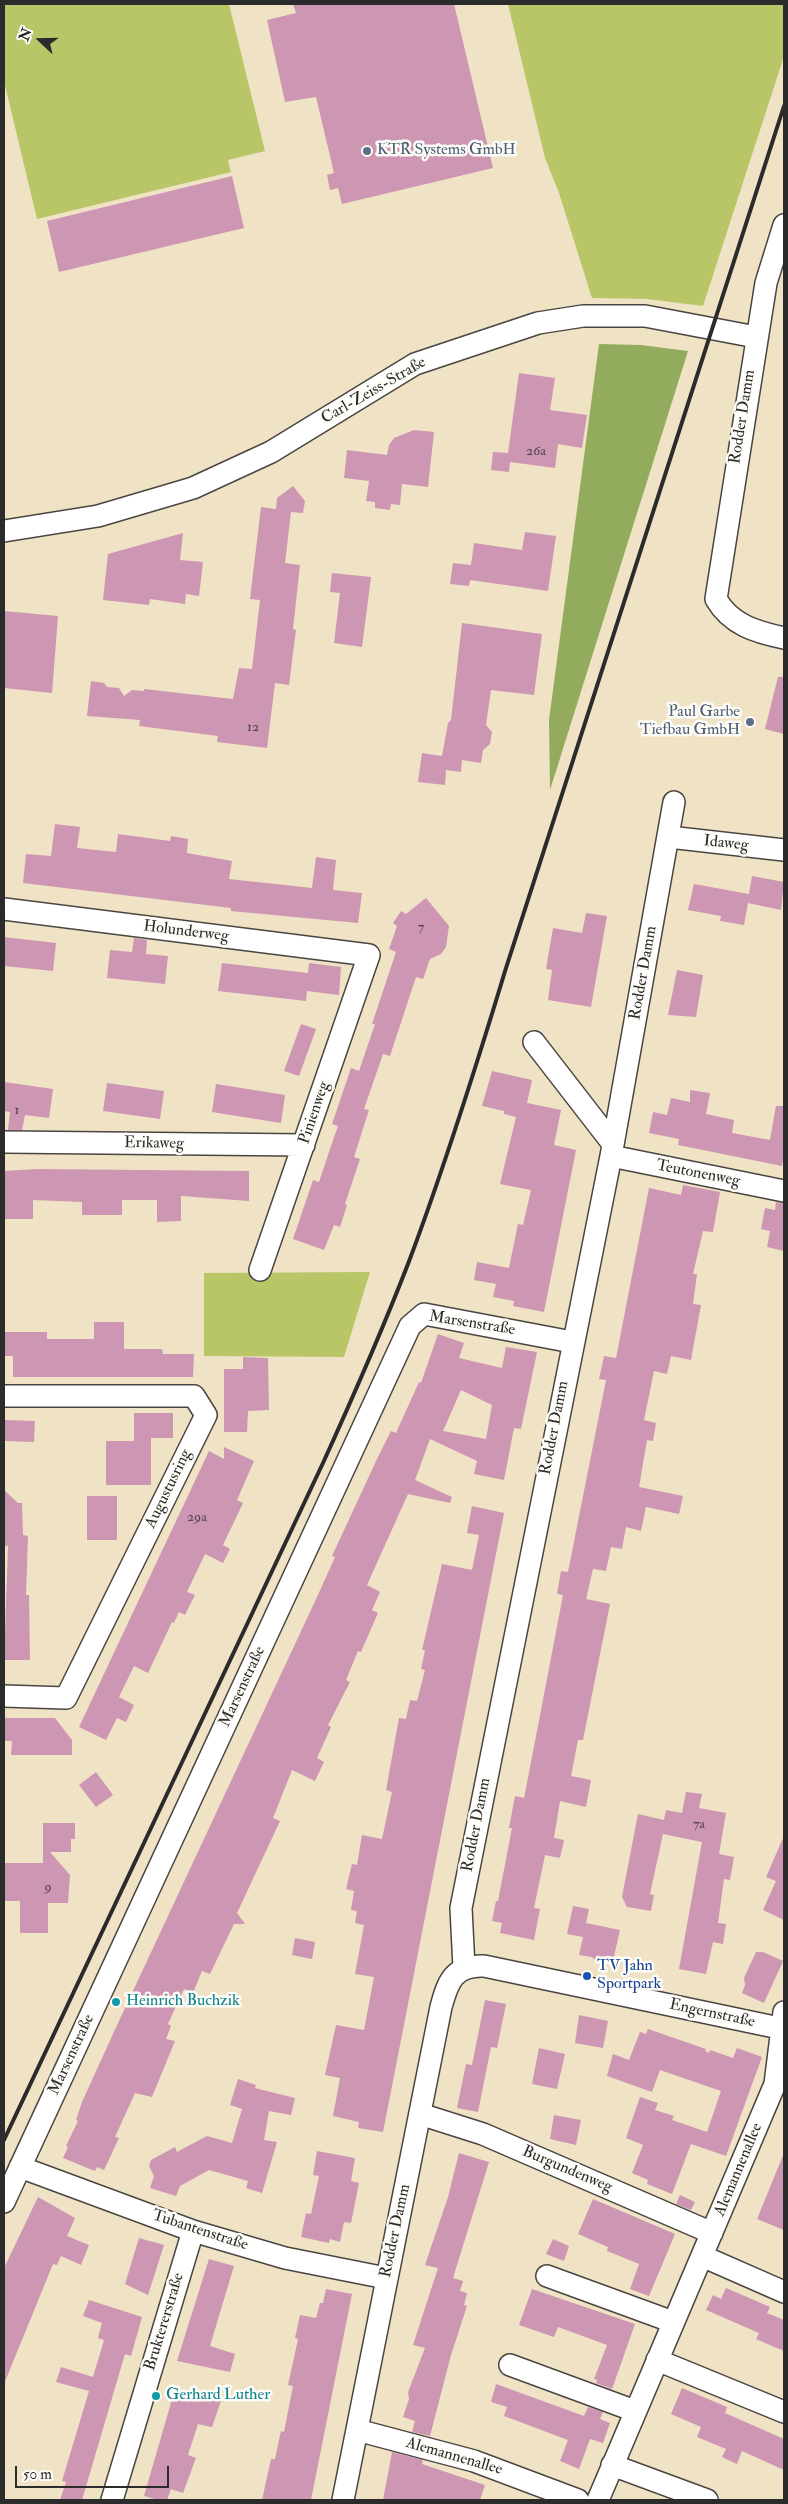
<!DOCTYPE html>
<html>
<head>
<meta charset="utf-8">
<style>
	body { margin:0 }
	#map { position:relative; width:788px; height:2504px; overflow:hidden; background:#f0e2c4; font-family:"IM FELL Double Pica",serif }
	canvas { display:block }
	.frame { position:absolute; inset:0; border:5px solid #2b2b2b; pointer-events:none }
	.north { position:absolute; left:15px; top:15px; width:50px; height:50px; -webkit-text-stroke:4px #fdfcf7; paint-order:stroke; rotate:291deg; font-size:14px; font-weight:700; line-height:20px; text-align:center; color:#2b2b2b }
	.north::after { content:''; display:block; margin:auto; width:18px; height:22px; background:#2b2b2b; clip-path:polygon(50% 0,100% 100%,50% 72%,0 100%) }
	.scale { position:absolute; left:15px; top:2466px; width:154px; height:22px; box-sizing:border-box; border:2px solid #2b2b2b; border-top:0; padding-left:6px; font-size:15px; line-height:18px; white-space:nowrap; color:#2b2b2b; -webkit-text-stroke:4px #fdfcf7; paint-order:stroke }
</style>
</head>
<body>
<div id="map">
<canvas width="788" height="2504"></canvas>
<div class="frame"></div>
<div class="north">N</div>
<div class="scale">50 m</div>
</div>
<script>
const ctx = document.querySelector('canvas').getContext('2d');
ctx.lineJoin = 'round';
function paint(path, color) { ctx.fillStyle = color; ctx.fill(path, 'evenodd'); }
function strokePath(path, color, width, dash) { ctx.strokeStyle = color; ctx.lineWidth = width; ctx.lineCap = dash ? 'butt' : 'round'; ctx.setLineDash(dash || []); ctx.stroke(path); }
function label(font, color, halo, rows, align = 'center') {
  ctx.font = font + ' "IM FELL Double Pica",serif'; ctx.lineWidth = 5; ctx.setLineDash([]); ctx.textBaseline = 'middle'; ctx.strokeStyle = halo; ctx.fillStyle = color; for (const [text, x, y, turn = 0] of rows) {
    ctx.save(); ctx.translate(x, y); ctx.rotate((+turn || 0) * Math.PI / 180); ctx.textAlign = isNaN(turn) ? turn : align; if (halo) ctx.strokeText(text, 0, 0); ctx.fillText(text, 0, 0); ctx.restore();
  }
}
const green = new Path2D(`
	M4,4H229L265,151L228,160L231,172L37,219L4,81Z
	M508,4H784V56L703,306L647,299L592,298L559,193L545,158Z
	M370,1272L344,1357L204,1356V1273Z`);
const forest = new Path2D(`
	M599,344L641,345L688,351L550,790L549,720Z`);
const building = new Path2D(`
	M293,4H454L493,168L342,204L338,188L330,190L327,175L334,173L316,97L285,102L267,20L296,13Z
	M232,176L244,228L59,272L47,221Z
	M519,373L555,378L550,410L587,415L582,448L558,444L555,468L510,462L509,472L491,470L493,452L508,453Z
	M414,430L434,432L428,487L402,484L400,505L391,504L390,510L375,508V502L366,501L369,481L344,478L347,450L387,455L389,445L394,438Z
	M293,486L305,501L303,513L291,512L285,563L300,565L293,629L296,630L289,685L275,683L267,748L217,742L218,736L139,726L140,720L87,716L91,681L104,683L107,687L119,688L124,696L132,690L144,691V689L233,699L239,668L252,669L260,600L250,599L261,507L276,509L277,498Z
	M525,532L556,536L548,591L470,580L469,586L450,584L453,563L471,565L474,543L522,550Z
	M183,533L180,560L203,562L199,596L186,594L185,604L150,599L149,605L103,600L108,554Z
	M332,573L371,577L362,647L334,643L340,593L330,592Z
	M4,611L58,616L52,693L4,688Z
	M462,623L542,634L534,695L491,690L486,725L492,732L490,744L483,750L481,763L462,760L461,772L446,770L445,785L418,782L422,753L442,756L448,723L451,720Z
	M778,677H784V734L765,729Z
	M55,824L80,827L77,848L116,852L118,834L170,841L171,836L188,839L187,853L232,861L229,879L312,888L316,857L336,860L333,890L362,893L358,923L231,911V908L23,883L26,854L51,856Z
	M752,876L784,882L781,910L748,903L744,925L720,921L721,916L688,910L694,884L749,894Z
	M426,898L449,926L446,947L441,954L430,959L423,979L416,977L390,1056L383,1054L364,1109L369,1110L354,1157L360,1159L345,1204L347,1205L340,1227L334,1225L324,1250L293,1239L313,1180L319,1182L330,1149L338,1126L332,1124L351,1068L359,1071L375,1024H372L396,952L389,949L397,926L393,923L401,911L406,914Z
	M586,913L607,916L591,1007L548,1000L552,970L546,969L553,928L582,933Z
	M4,937L56,943L53,971L4,966Z
	M134,938L147,940L146,954L168,956L165,984L107,978L110,950L132,952Z
	M222,963L308,973L309,963L341,967L339,995L307,991L306,1001L218,991Z
	M677,970L703,975L696,1017L668,1015Z
	M301,1024L316,1029L299,1076L284,1071Z
	M492,1071L532,1080L527,1103L561,1110L554,1145L576,1150L544,1312L513,1306L514,1301L493,1297L496,1284L474,1280L477,1262L509,1268L518,1224L523,1225L531,1190L500,1184L516,1117L504,1114V1111L482,1106Z
	M4,1082L53,1089L49,1118L25,1115L22,1130H8L10,1112L4,1111Z
	M107,1083L164,1091L160,1119L103,1111Z
	M216,1084L285,1095L281,1123L212,1112Z
	M690,1090L710,1093L706,1114L734,1120L732,1133L770,1140L776,1106H784V1153L782,1166L678,1145L679,1139L649,1133L653,1112L667,1115L671,1098L690,1102Z
	M37,1169L249,1171V1201L181,1196V1221L157,1222V1200H122V1215H82V1202L33,1200V1219H4V1171Z
	M683,1185L720,1192L713,1232L703,1231L693,1274H697L693,1304L701,1305L691,1360L671,1356L667,1374L654,1371L644,1420L656,1423L653,1441L647,1440L639,1487L683,1496L679,1514L646,1507L641,1531L626,1527L622,1549L611,1547L606,1571L593,1569L586,1599L610,1604L583,1740H578L571,1776L591,1780L586,1807L560,1801L554,1838L564,1840L560,1858L545,1855L534,1908L540,1909L534,1940L500,1933L502,1923L492,1921L496,1901H498L512,1828H509L515,1796L524,1798L537,1731L563,1595L557,1594L561,1571L568,1572L606,1380L599,1379L604,1356L616,1358L649,1188L681,1195Z
	M776,1202L784,1203V1251L767,1247L770,1231L761,1229L765,1208L775,1210Z
	M94,1322H124V1349H162L163,1354H194L193,1377H13V1356H4V1332H47V1339H94Z
	M438,1334L464,1343L459,1358L502,1368L506,1347L537,1352L521,1429L514,1428L504,1480L474,1474L477,1461L430,1439L415,1480L452,1497L450,1503L408,1494L367,1585L380,1592L372,1610L378,1613L361,1652L358,1651L346,1680L350,1682L328,1725L331,1727L317,1758L324,1762L315,1781L292,1770L273,1818L280,1821L237,1913L245,1924H234L210,1974L202,1971L193,1993L184,1989L168,2024L171,2026L166,2039L175,2041L152,2097L135,2093L115,2137L119,2138L104,2170L97,2167L95,2171L63,2158L68,2147L66,2146L78,2121L76,2120L82,2102L118,2023L317,1597L335,1557L332,1556L377,1459L391,1431L396,1433L419,1382L421,1383ZM461,1390L492,1405L486,1439L443,1431Z
	M243,1357L268,1358L269,1410L248,1411L247,1432H224V1369H243Z
	M134,1413H173V1438H151V1485H106V1441H134Z
	M4,1420L35,1421L34,1442L4,1441Z
	M224,1447L254,1461L237,1500L243,1503L223,1545L230,1549L223,1563L205,1554L187,1592L195,1595L185,1615L179,1612L174,1623L172,1622L148,1673L134,1666L119,1697L134,1705L126,1722L117,1718L106,1740L79,1727L209,1451L224,1459Z
	M4,1490L18,1503H22L23,1535L28,1536L26,1595H29L30,1660H4L8,1546H4Z
	M87,1496H117V1540H87Z
	M472,1506L504,1513L383,2132L358,2128L359,2122L333,2116L340,2078L325,2075L336,2025L364,2030L374,1977L355,1974L364,1925L355,1923L357,1911L351,1910L354,1891L346,1889L352,1864L357,1865L362,1835L382,1839L392,1792L386,1790L399,1718L406,1719L410,1700L417,1701L425,1670L421,1669L425,1650H422L442,1564L472,1570L479,1535L467,1533Z
	M4,1718H55L72,1740V1755H11L12,1741H4Z
	M96,1772L113,1795L96,1807L79,1785Z
	M686,1792L702,1794L699,1808L726,1813L719,1854L734,1857L730,1880L724,1879L718,1923L726,1924L723,1944L713,1942L706,1974L679,1969L702,1842L663,1834L650,1894L654,1895L651,1911L627,1907L622,1897L638,1814L664,1820L666,1810L682,1813Z
	M43,1823H75V1839H71V1852H50L70,1875L68,1903H48V1933H20V1901H4V1863H43Z
	M784,1836V1920L763,1910L776,1881L766,1877Z
	M573,1906L589,1909L586,1923L620,1930L613,1961L600,1959L596,1961L592,1957L579,1955L583,1937L567,1934Z
	M295,1938L315,1942L312,1959L292,1955Z
	M756,1952H763L783,1961L764,2003L742,1993L745,1985L744,1978Z
	M485,2000L506,2004L497,2048L491,2047L478,2112L457,2108L466,2064L472,2065Z
	M579,2015L608,2021L603,2048L575,2043Z
	M648,2029L706,2049L705,2051L709,2053L710,2050L733,2058L737,2048L762,2057L726,2156L691,2144L672,2194L647,2184L648,2180L632,2173L643,2145L626,2138L640,2097L658,2103L655,2110L674,2116L672,2120L707,2132L721,2091L660,2070L652,2092L607,2076L613,2054L629,2060L640,2032L646,2034Z
	M539,2048L565,2054L557,2089L532,2084Z
	M238,2079L256,2085L255,2088L295,2098L291,2115L269,2111L264,2140L277,2142L262,2193L246,2188L248,2181L209,2170L180,2186L176,2196L150,2188L154,2176L149,2166L151,2160L175,2147L177,2152L207,2136L232,2143L242,2109L230,2105Z
	M554,2115L581,2120L576,2145L550,2139Z
	M317,2151L355,2158L351,2181L359,2183L351,2223L344,2222L340,2242L330,2239L329,2243L301,2237L306,2213L311,2214L319,2176L313,2175Z
	M459,2153L489,2162L453,2278L463,2281L460,2291L467,2293L464,2305L467,2306L451,2355L430,2436L412,2432L415,2421L403,2417L409,2399L408,2392L425,2348L413,2345L438,2268L425,2265L448,2197Z
	M784,2153V2230L757,2219Z
	M680,2195L695,2202L691,2210L676,2204Z
	M38,2197L75,2218L67,2236L89,2245L81,2265L61,2256L57,2265L53,2264L4,2384V2268Z
	M593,2199L675,2234L649,2296L630,2289L639,2264L607,2251L608,2247L578,2234Z
	M139,2238L164,2245L148,2295L125,2284Z
	M553,2239L569,2246L564,2261L546,2254Z
	M209,2259L234,2266L210,2346L235,2354L230,2372L177,2361Z
	M726,2288L770,2307L767,2313L784,2320V2351L756,2339L759,2333L706,2310L713,2295L721,2299Z
	M326,2289L352,2294L311,2500H262L271,2459H275L281,2431L284,2432L293,2386L288,2385L298,2339L295,2338L300,2315L316,2318L320,2303H323Z
	M532,2289L635,2324L612,2389L596,2383L597,2380L594,2379L607,2345L558,2327L554,2337L519,2325Z
	M89,2300L142,2317L131,2356L125,2354L82,2500H60L66,2482L62,2481L89,2391L56,2382L61,2367L93,2377L104,2340L98,2338L102,2323L83,2316Z
	M496,2384L584,2416L588,2407L603,2412L600,2419L610,2423L603,2443L590,2439L579,2469L560,2461L568,2440L504,2416L507,2407L491,2402Z
	M682,2388L727,2407L725,2413L784,2439V2470L742,2451L737,2464L722,2457L726,2449L697,2437L701,2427L671,2414Z
	M175,2389L221,2401L212,2427L198,2424L188,2455L196,2458L183,2493L171,2489L167,2500H158L144,2496Z
	M392,2452L423,2460L422,2464L485,2485L480,2500H383Z`);
const street = new Path2D(`
	M784,225L766,283L716,599C731,625 756,632 784,638
	M4,531L98,516L193,488L271,452L415,364L538,323L583,316H645L756,337
	M669,837L784,850
	M4,909L369,955L260,1270
	M534,1042L613,1144
	M4,1142L304,1145
	M611,1156L784,1191
	M4,1396H194L206,1415L66,1698L4,1696
	M464,1968L461,1908L611,1156L674,802
	M420,2114L483,2134L712,2233
	M20,2167L193,2231L285,2258L386,2278
	M4,2202L410,1326L424,1314L572,1342
	M702,2256L784,2292
	M547,2276L673,2322
	M657,2360L784,2412
	M510,2365L635,2411
	M357,2430L474,2461L578,2500
	M612,2465L707,2500
	M112,2500L193,2231
	M343,2500L441,2007C448,1981 454,1965 484,1966L784,2029
	M598,2500L775,2084L784,2012`);
const rail = new Path2D(`
	M4,2140L323,1463C353,1397 382,1331 408,1264C445,1166 476,1067 506,968L784,106`);
const markers = [
	[367,151,5,"#5c6f8a"],
	[750,722,5,"#5c6f8a"],
	[587,1976,5,"#1a4fb4"],
	[116,2002,5,"#0f9aa8"],
	[156,2396,5,"#0f9aa8"]
];
const numberNames = [
	["26a",536,452],
	["12",253,728],
	["7",421,928],
	["1",17,1111],
	["29a",197,1518],
	["7a",699,1825],
	["9",48,1888]
];
const serviceNames = [
	["KTR Systems GmbH",377,151],
	["Paul Garbe",740,713,"right"],
	["Tiefbau GmbH",740,731,"right"]
];
const streetNames = [
	["Carl-Zeiss-Straße",374,391,-30],
	["Rodder Damm",743,417,-81],
	["Idaweg",726,844,6],
	["Holunderweg",186,932,7],
	["Rodder Damm",644,973,-80],
	["Pinienweg",315,1113,-71],
	["Erikaweg",154,1144,1],
	["Teutonenweg",698,1174,11],
	["Marsenstraße",472,1324,9],
	["Rodder Damm",555,1428,-79],
	["Augustusring",169,1489,-64],
	["Marsenstraße",243,1687,-65],
	["Rodder Damm",477,1825,-79],
	["Engernstraße",712,2014,12],
	["Marsenstraße",72,2055,-65],
	["Burgundenweg",567,2170,23],
	["Alemannenallee",739,2170,-67],
	["Tubantenstraße",200,2231,18],
	["Rodder Damm",396,2231,-78],
	["Bruktererstraße",165,2322,-73],
	["Alemannenallee",454,2457,16]
];
const transitNames = [
	["TV Jahn",597,1967],
	["Sportpark",597,1985]
];
const cultureNames = [
	["Heinrich Buchzik",126,2002],
	["Gerhard Luther",166,2396]
];
paint(green, '#b8c668');
paint(forest, '#92ab5c');
paint(building, '#cd96b3');
strokePath(street, '#494642', 24);
strokePath(street, '#fff', 21);
strokePath(rail, '#2b2b2b', 4);
for (const [x, y, r, color] of markers) { const dot = new Path2D(); dot.arc(x, y, r, 0, 2 * Math.PI); ctx.fillStyle = color; ctx.fill(dot); strokePath(dot, '#fdfcf7', 2); }
label('14px', '#54464d', null, numberNames);
label('16px', '#4e5e75', '#fdfcf7', serviceNames, 'left');
label('16px', '#2b2b2b', '#fdfcf7', streetNames);
label('16px', '#164399', '#fdfcf7', transitNames, 'left');
label('16px', '#0d838f', '#fdfcf7', cultureNames, 'left');
</script>
</body>
</html>
